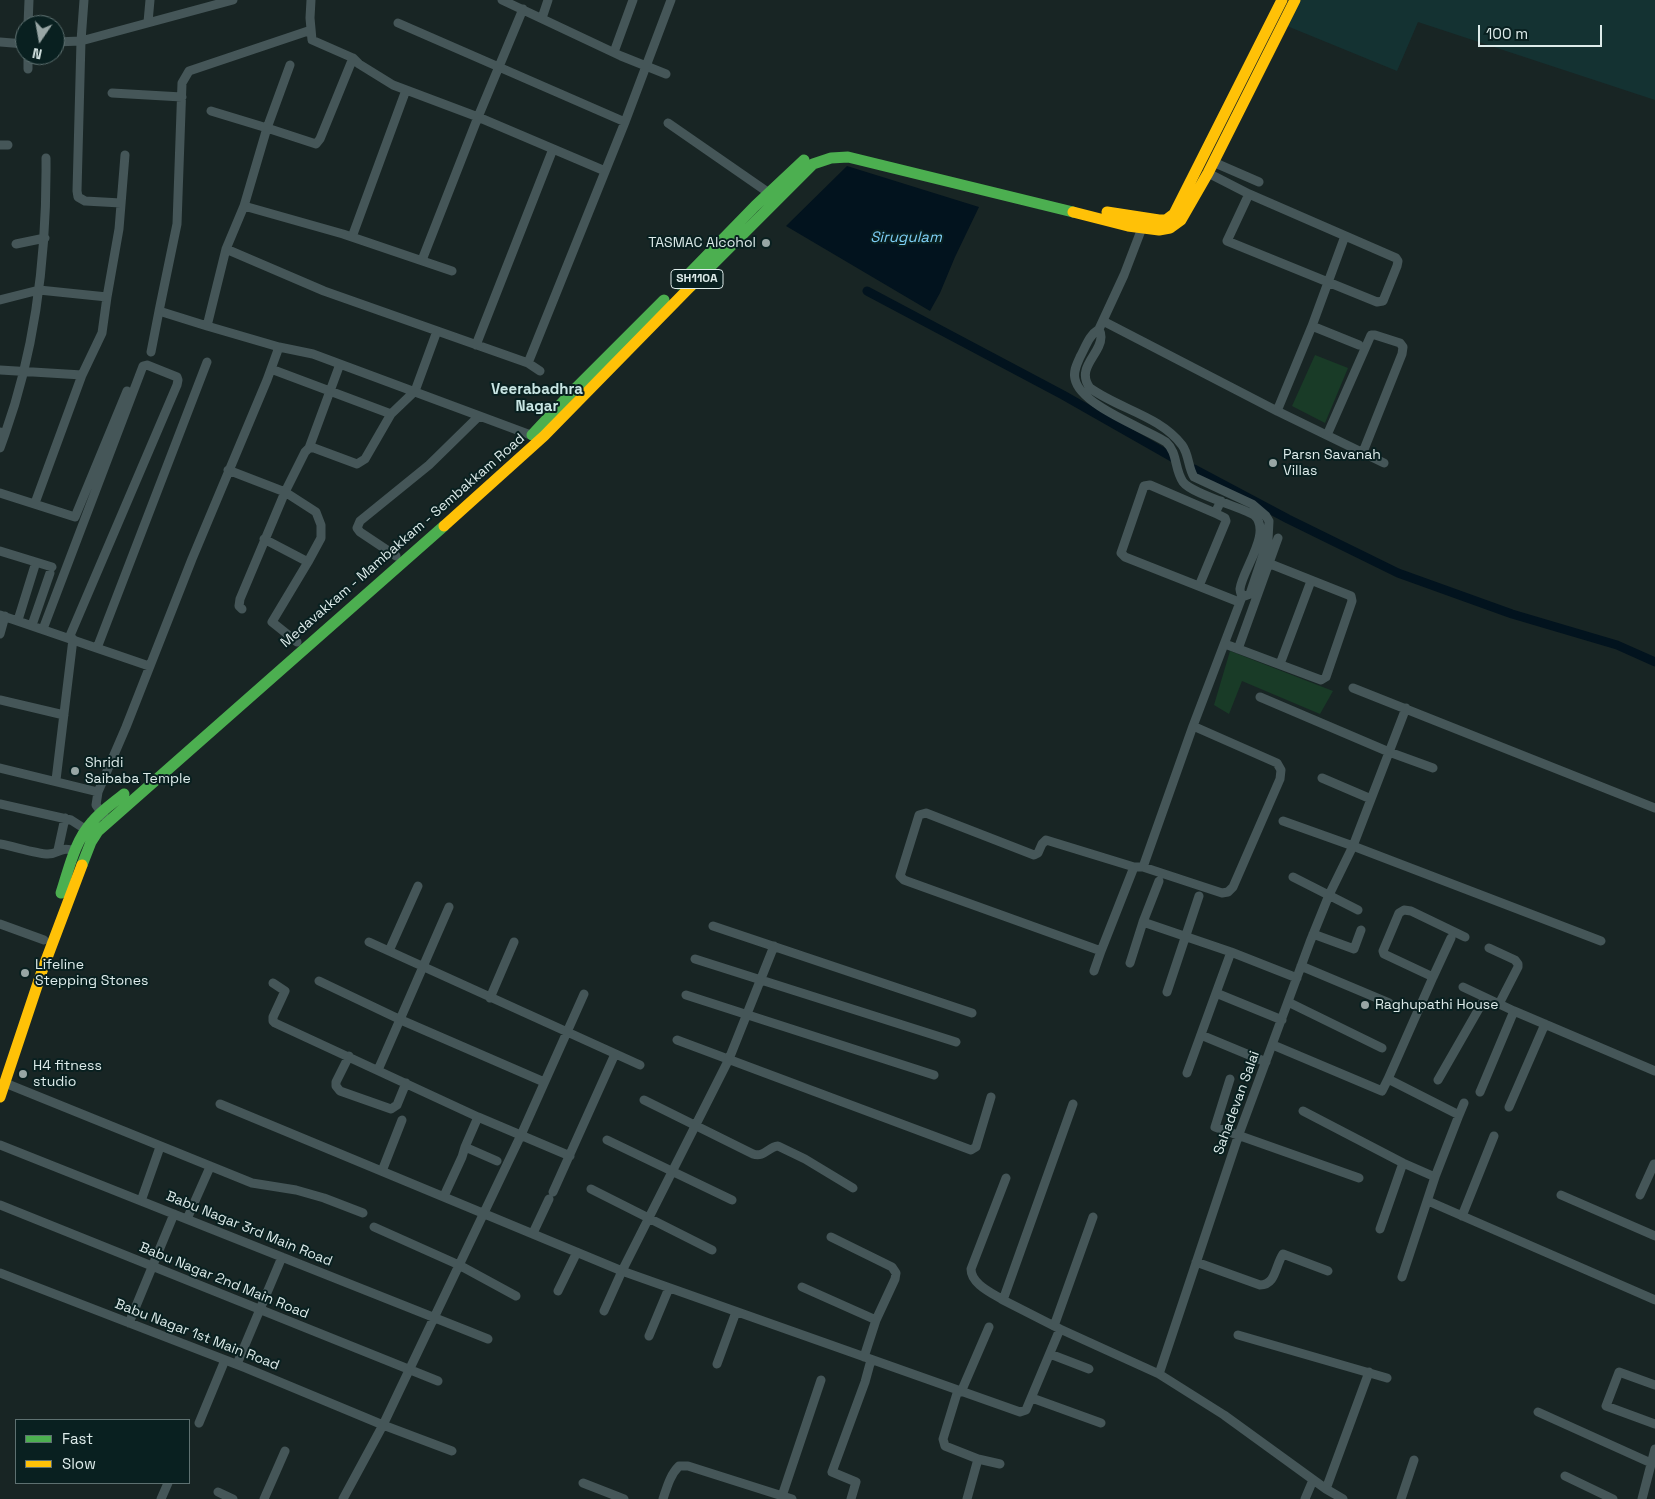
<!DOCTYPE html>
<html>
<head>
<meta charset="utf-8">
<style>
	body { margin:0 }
	#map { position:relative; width:1655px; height:1499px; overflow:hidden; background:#182524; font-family:"Space Grotesk",sans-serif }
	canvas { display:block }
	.legend { position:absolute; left:15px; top:1419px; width:175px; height:65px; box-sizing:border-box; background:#092020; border:1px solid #5e7171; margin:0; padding:6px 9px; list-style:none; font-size:15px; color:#ddebea }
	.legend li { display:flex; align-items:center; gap:10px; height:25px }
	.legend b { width:25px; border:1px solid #5e7171 }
	.north { position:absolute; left:15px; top:15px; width:50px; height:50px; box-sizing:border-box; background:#092020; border:1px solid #5e7171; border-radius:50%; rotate:192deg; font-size:14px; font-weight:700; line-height:20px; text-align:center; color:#ddebea }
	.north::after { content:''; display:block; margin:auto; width:18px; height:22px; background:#98a6a5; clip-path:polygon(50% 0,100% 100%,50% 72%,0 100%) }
	.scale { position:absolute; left:1478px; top:25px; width:124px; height:22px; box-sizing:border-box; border:2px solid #ddebea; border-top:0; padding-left:6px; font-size:15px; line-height:18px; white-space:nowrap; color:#ddebea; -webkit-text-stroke:4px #092020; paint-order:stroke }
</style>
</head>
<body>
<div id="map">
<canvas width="1655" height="1499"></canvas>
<ul class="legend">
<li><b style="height:6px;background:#4caf50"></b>Fast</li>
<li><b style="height:6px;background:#ffc107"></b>Slow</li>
</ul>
<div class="north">N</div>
<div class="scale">100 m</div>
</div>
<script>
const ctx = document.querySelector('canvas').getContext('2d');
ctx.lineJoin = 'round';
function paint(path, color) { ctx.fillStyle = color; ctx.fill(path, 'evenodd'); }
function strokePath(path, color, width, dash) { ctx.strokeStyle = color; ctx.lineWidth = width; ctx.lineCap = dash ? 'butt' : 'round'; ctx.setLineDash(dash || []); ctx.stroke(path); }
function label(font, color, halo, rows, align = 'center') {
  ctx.font = font + ' "Space Grotesk",sans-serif'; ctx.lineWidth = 4; ctx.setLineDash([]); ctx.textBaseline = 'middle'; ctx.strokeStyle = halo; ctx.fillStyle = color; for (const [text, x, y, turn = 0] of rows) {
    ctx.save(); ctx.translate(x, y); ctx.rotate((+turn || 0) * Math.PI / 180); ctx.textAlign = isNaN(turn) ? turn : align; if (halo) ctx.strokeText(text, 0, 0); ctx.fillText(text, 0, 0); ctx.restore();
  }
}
const built = new Path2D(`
	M1298,0H1655V100L1418,22L1397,71L1287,26Z`);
const green = new Path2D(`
	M1315,355L1348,368L1325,423L1292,406Z
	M1230,651L1333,691L1320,714L1242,681L1229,714L1214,705Z`);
const water = new Path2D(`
	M847,166L979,207L955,257L940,293L930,311L786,226Z`);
const canal = new Path2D(`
	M867,291L1063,395L1172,457
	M1194,469L1288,519L1398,573L1512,614L1617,645L1655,662`);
const street = new Path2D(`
	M84,0L81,41L77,191L78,197L85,201L121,203
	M311,0L310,18L312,40L353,58L359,64L393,85L478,117L605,171
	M502,0L621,56L666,74
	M542,18L548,0
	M148,22L150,0
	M398,23L625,122
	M28,25L29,0
	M0,42L25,44
	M55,42L81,41L233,0
	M614,52L633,0
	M28,55V69
	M353,58L320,139L316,144L267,128L244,206L226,249L207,326L279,347L313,354L536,437
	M112,93L182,97
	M211,111L267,128L290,65
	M668,123L769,193
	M0,145H8
	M1213,162L1259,182
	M1208,173L1249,194L1396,258L1398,261L1397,266L1383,301L1377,302L1227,241L1249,194
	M244,206L343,234L452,271
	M1142,228L1124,275L1099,329C1089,335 1086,346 1080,357C1077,364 1073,371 1075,379C1080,405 1144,428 1166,442C1178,453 1174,469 1183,482C1192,494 1238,506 1254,515C1273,532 1242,570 1240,589C1240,591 1241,594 1242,597L1193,726
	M352,237L406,90
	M16,244L45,238
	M226,249L324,291L528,363L540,371
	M422,260L478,117L523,9
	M0,300L39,290L107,297L119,229L125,155
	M1103,321L1277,411L1384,463
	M207,326L159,311L177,224L182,83L189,71L311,30
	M1312,326L1345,236
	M1099,329C1100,331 1101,334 1101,337C1101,354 1075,368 1090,388C1119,409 1160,416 1182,445C1189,454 1188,468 1194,477L1252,504L1266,516L1269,521L1268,540L1250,594L1242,597
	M476,345L553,149
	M151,352L159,311
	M528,363L625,122L671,0
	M271,369L391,414
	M0,370L82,375L102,333L107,297
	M1277,411L1312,326L1359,345
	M5,434C37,344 47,252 46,158
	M1327,435L1371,335H1375L1400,343L1403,347L1402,354L1363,452
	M0,448L5,434L0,432
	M309,448L340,364
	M228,470L285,492L316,512L321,525V538L308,562
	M0,493L75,517L127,391
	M1221,501L1215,513L1150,485L1144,486L1121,553L1125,557L1239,602
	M35,503L82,375
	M264,539L308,562L272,622L297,642
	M0,551L52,567
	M396,556L360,532L357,528L360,521L429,465L479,416
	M1199,586L1226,521L1225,518L1215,513
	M242,609L239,606L240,599L285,492L305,452L309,448H314L357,464L365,459L391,414L415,391L437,331
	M0,615L149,666
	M18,620L36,562
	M32,625L50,573
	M43,629L143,366L147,365L177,377L178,380L177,385L69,638
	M0,634L5,616
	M1225,644L1321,680L1326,677L1352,601L1351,596L1268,563
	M97,648L207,362
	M1238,649L1278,538
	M1280,664L1311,581
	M1353,688L1655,808
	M1260,697L1389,752L1433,768
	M0,700L64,715
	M0,768L98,792
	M1322,778L1371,799
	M56,780L73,639
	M0,804L71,820L85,829
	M104,816L96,805L98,792L126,727L192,559L267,380L279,347
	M1283,821L1353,846L1601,941
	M0,844C13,846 36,854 48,854C60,854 59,846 75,851
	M58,850L65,818
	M1134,867L1046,840L1042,844L1038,853L1034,855L926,813L919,815L900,876L904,880L1101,951L1134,867H1143L1222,893L1228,892L1233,887L1280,779L1281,770L1277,763L1193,726L1143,867
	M1293,877L1358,910
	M1143,922L1159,881
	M0,924L44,940
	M713,926L972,1013
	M1313,934L1354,949L1361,930
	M369,942L640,1065
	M1489,948L1515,960L1518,964V967L1499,1004
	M389,951L418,886
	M1231,952L1216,993L1282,1020
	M695,959L956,1042
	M1130,963L1143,922L1231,952L1297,978
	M1301,966L1389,1003
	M1094,971L1101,951
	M1433,977L1451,938
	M319,981L401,1020L544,1082
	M273,983L285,991L273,1017V1021L275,1023L478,1117L570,1156
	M1463,987L1514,1011L1655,1071
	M1167,992L1199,896
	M686,995L934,1075
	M490,998L514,942
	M1288,1002L1382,1048
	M1201,1035L1266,1062
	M677,1040L971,1150L976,1147L991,1097
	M1273,1045L1382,1091L1388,1079
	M349,1056L336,1082V1086L340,1091L391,1109L397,1105L406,1083
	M378,1070L449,907
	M1187,1073L1216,993
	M1230,1079L1215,1127L1359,1178
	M1438,1080L1485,998
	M5,1083L252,1183L296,1190L324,1198L363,1213
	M1480,1092L1514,1011
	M644,1100L753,1154C764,1158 768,1147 778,1146L805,1159L853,1188
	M220,1104L622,1271L1020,1412L1026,1410L1060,1329L1159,1374L1224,1415L1326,1489L1343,1499
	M1509,1107L1545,1024
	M1303,1111L1403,1163L1435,1177
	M1459,1115L1464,1103
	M478,1117L465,1147L497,1161
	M607,1140L732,1200
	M0,1145L488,1339
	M382,1171L402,1120
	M591,1189L712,1250
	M553,1192L615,1054
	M1561,1195L1655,1236
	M1640,1195L1654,1164L1655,1165
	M444,1196L462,1157L465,1147
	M141,1201L160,1147
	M1428,1201L1655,1300
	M0,1205L438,1381
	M1462,1216L1494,1136
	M187,1219L210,1167
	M374,1227L459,1265L516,1296
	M1380,1229L1403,1163
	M533,1233L549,1199
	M831,1237L892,1267L896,1273L895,1279L876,1320L864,1357
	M1196,1262L1260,1285C1276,1285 1275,1266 1283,1254L1328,1271
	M0,1273L246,1368L383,1425L452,1451
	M1402,1277L1435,1177L1459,1115L1388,1079L1433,977L1384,954L1383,951L1399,913L1404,910L1411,911L1465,937
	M802,1287L876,1320
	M558,1291L577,1252
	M1003,1300C992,1293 971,1284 971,1269L1006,1178
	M604,1311L622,1271L729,1059L774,946
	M129,1323L174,1214
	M1054,1326L1093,1217
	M1060,1329L1003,1300L1073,1104
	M1238,1335L1387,1378
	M649,1336L669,1288
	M1050,1354L1089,1369
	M237,1364L282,1257
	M717,1364L736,1312
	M1159,1374L1239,1134L1310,942L1329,895L1353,846L1406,708
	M1655,1385L1619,1372L1606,1406L1655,1424
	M958,1390L943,1439L945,1446L978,1459L967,1499
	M961,1392L989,1327
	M1032,1398L1101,1423
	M1538,1412L1651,1463
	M199,1423L225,1360
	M978,1459L1000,1464
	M1565,1476L1613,1499
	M583,1483L624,1499
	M1326,1489L1369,1372
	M218,1492L233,1499
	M782,1496L821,1380
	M161,1499L168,1483
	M264,1499L285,1451
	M343,1499L383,1425L521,1135L584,994
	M663,1499C667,1487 670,1475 679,1466H688L792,1499
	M851,1499L856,1482L832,1472L865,1382L871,1360
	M1305,1499L1313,1480
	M1401,1499L1414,1460
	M1642,1499L1655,1449`);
const fast = new Path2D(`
	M679,284L755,206L804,160
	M691,286L813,164L831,158L848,157L1073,212
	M532,435L573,391L664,300
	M82,865L91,842L98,831L444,526
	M61,893C69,869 74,842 92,822C101,811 113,803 124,794`);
const slow = new Path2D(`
	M1073,212L1128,226L1159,230L1170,228L1181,220L1208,173L1295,0
	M1107,212L1159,220H1166L1174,214L1282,0
	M444,526L544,436L691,286
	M0,1097L42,971L82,865`);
const markers = [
	[766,243,5,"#98a6a5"],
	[1273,463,5,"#98a6a5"],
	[75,771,5,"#98a6a5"],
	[25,973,5,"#98a6a5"],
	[1365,1005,5,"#98a6a5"],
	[23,1074,5,"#98a6a5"]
];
const shields = [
	[697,279,52]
];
const shieldNames = [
	["SH110A",697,279]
];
const poiNames = [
	["TASMAC Alcohol",756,243,"right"],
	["Parsn Savanah",1283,455],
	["Villas",1283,471],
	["Shridi",85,763],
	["Saibaba Temple",85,779],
	["Lifeline",35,965],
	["Stepping Stones",35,981],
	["Raghupathi House",1375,1005],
	["H4 fitness",33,1066],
	["studio",33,1082]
];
const streetNames = [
	["Medavakkam - Mambakkam - Sembakkam Road",403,541,-41],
	["Sahadevan Salai",1237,1103,-70],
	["Babu Nagar 3rd Main Road",249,1229,22],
	["Babu Nagar 2nd Main Road",224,1281,22],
	["Babu Nagar 1st Main Road",197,1335,21]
];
const waterNames = [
	["Sirugulam",906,238]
];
const neighbourhoodNames = [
	["Veerabadhra",537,390],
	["Nagar",537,407]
];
paint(built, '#143232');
paint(green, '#193b27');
paint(water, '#02131e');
strokePath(canal, '#02131e', 9);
strokePath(street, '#455658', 9);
strokePath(fast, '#4caf50', 11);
strokePath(slow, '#ffc107', 11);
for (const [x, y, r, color] of markers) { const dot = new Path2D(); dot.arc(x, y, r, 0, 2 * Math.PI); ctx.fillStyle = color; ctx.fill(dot); strokePath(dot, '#092020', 2); }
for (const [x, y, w] of shields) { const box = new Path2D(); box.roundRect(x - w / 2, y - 9.5, w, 19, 4); ctx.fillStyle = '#092020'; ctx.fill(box); strokePath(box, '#ddebea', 1); }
label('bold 12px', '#ddebea', null, shieldNames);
label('14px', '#ddebea', '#092020', poiNames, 'left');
label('14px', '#ddebea', '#092020', streetNames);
label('italic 15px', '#7dcdf4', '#092020', waterNames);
label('bold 15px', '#c9e5e3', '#092020', neighbourhoodNames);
</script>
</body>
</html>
